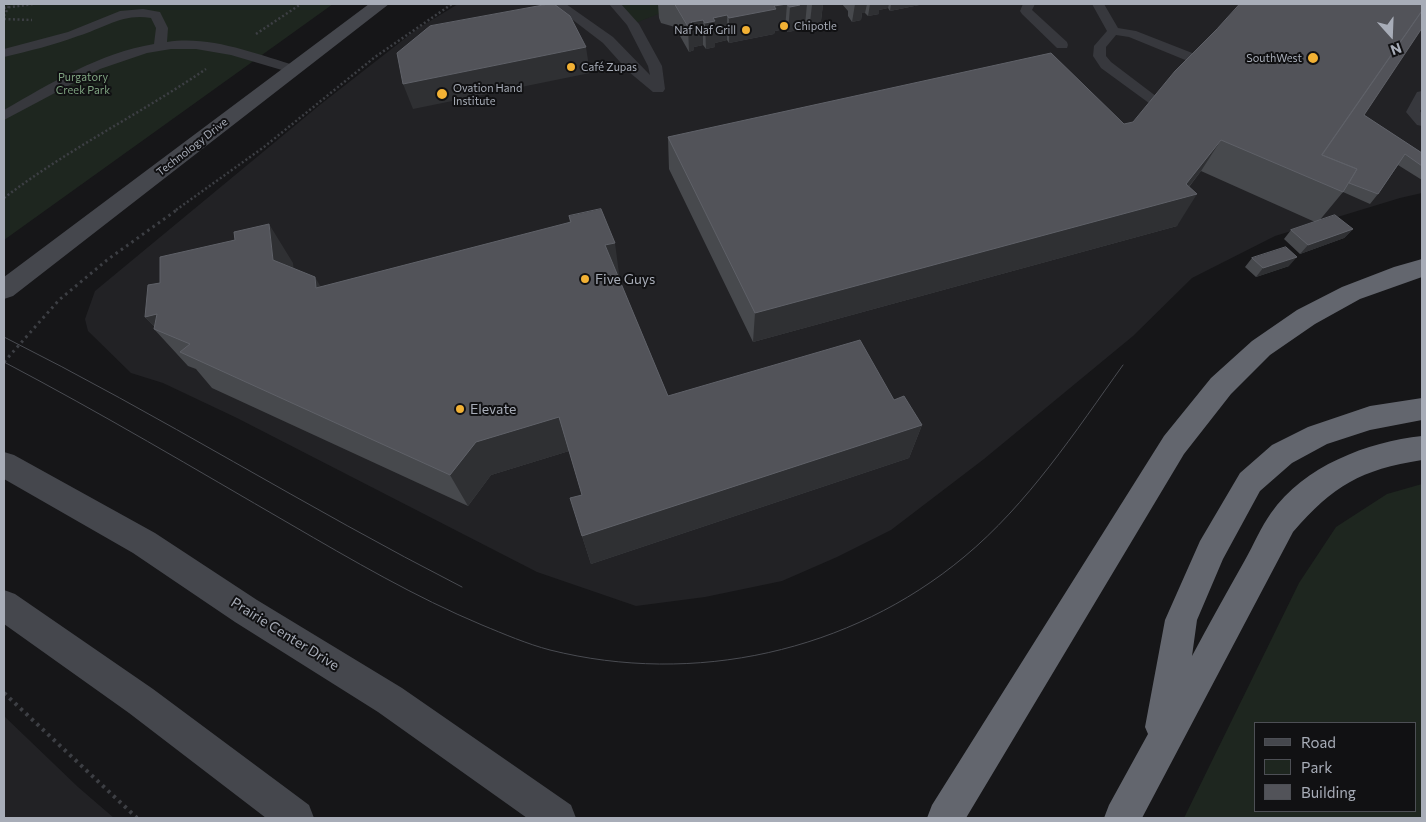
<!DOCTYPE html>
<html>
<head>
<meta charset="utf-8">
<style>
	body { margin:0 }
	#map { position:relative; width:1426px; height:822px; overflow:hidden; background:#161618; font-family:Commissioner,sans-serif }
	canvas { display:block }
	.frame { position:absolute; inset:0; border:5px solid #a8adb8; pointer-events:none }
	.legend { position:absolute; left:1254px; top:722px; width:162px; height:90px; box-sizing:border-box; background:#111113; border:1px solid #4d4f55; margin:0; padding:6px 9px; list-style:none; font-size:15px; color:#a8adb8 }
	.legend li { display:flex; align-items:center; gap:10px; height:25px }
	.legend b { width:25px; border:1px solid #4d4f55 }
	.north { position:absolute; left:1366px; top:10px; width:50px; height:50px; -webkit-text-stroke:4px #111113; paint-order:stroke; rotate:160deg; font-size:14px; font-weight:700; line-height:20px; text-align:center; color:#a8adb8 }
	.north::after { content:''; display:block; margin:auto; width:18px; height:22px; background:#a8adb8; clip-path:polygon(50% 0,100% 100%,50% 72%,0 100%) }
</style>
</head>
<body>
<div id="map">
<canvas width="1426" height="822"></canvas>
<div class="frame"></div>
<ul class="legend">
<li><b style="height:6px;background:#45474d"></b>Road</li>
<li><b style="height:14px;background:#1e261f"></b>Park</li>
<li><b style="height:14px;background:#525359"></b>Building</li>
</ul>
<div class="north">N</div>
</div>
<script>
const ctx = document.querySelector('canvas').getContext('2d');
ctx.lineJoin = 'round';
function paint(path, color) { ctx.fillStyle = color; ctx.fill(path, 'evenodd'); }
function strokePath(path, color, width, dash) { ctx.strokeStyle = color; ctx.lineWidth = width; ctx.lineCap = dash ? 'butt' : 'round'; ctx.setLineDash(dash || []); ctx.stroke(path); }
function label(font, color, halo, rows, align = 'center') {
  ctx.font = font + ' Commissioner,sans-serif'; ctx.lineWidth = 4; ctx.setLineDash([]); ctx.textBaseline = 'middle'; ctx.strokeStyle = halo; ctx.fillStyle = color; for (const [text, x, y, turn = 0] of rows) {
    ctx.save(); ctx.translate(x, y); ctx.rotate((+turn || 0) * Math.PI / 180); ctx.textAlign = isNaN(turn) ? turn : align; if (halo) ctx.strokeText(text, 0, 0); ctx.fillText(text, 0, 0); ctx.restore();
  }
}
const built = new Path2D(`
	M458,4H1422V193L1400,198L1275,236L1192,278L1133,336L984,459L891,530L837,557L782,581L705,597L636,606L537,572L237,418L163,383L131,373L88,331L85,319L95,291L321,104L417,29Z
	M4,716L78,787L114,818H4Z`);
const green = new Path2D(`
	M4,4H333L4,240Z
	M613,4H706L666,11L633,24Z
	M1422,484V818H1184L1299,583L1336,527L1387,494ZM1255,723H1415V811H1255Z`);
const pathFar2 = new Path2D(`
	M4,8L33,4
	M4,16L10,4
	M4,19L32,20
	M256,34L301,4
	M4,198C68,149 140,114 206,69
	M176,210L264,147L375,57L452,4`);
const pathFar1 = new Path2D(`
	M4,362L59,300L107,260L178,209`);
const path = new Path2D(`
	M4,693L137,818`);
const lane = new Path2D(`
	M552,4H566L613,37L650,75L648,66L627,25L609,4H621L639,24L662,66L665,89L663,92H653L629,72L603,43Z
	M1023,4H1035L1032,10L1067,42L1068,45L1067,48H1057L1022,14L1020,11Z
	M1092,4H1104L1118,28L1136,31L1205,58L1207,61L1200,65L1195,64L1129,37L1116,35L1106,47V56L1111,62L1165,103L1163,106H1153L1101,68L1093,56L1094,46L1107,31Z
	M143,9L160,12L168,28L167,42C210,35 256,54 297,66L299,69L292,73L231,55L196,49H171L147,53L100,69L4,120V110C51,83 100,53 154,44L156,28L151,18C122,13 105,28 78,36C54,45 29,51 4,57V49L68,32L120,11Z
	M1422,91V108L1420,111L1422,114V126L1417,125L1406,112L1417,92Z`);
const secondary = new Path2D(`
	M369,4H389L13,296L4,299V277Z
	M4,452L14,455L155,533L257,600L402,688L571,805L576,818H527L378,712L235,622L133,553L4,479Z
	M4,590L15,594L153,689L309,805L314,818H266L129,713L4,624Z`);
const highway = new Path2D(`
	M1422,259V277L1360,299L1315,324L1270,355L1231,394L1184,454L966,818H927L932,805L1164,436L1211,378L1252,341L1297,310L1342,287L1394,267Z
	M1422,398V420L1370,430L1327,444L1292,463L1260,491L1223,559L1197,620L1192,656C1209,624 1227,592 1245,560C1254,544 1261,527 1271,513C1304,466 1367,442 1422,436V460C1360,470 1334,485 1293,532L1142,818H1104L1109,805L1148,734L1145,727L1165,620L1200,541L1240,473L1272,445L1308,427L1370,406Z`);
const tram = new Path2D(`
	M4,337C160,415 307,508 462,587
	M4,362C101,413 195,469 290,524C352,560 415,597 482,625C504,634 527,644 550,650C694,686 850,652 964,557C1028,504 1075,432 1123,365`);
const wall = new Path2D(`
	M658,4H823L820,29L809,31L805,25L798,27V30L788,32L785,29L775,31L774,34L729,43L727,40L715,43V47L706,49L703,45L694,47V50L689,52L675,27L661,23L659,18Z
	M842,4H924L890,11L888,8L879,10V14L868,16L865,13H862L861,20L852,22L848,16V11Z
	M1364,115L1422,153V180L1398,165L1378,194L1370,204L1343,192L1319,221L1353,229L1344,238L1300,254L1284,239L1291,230L1315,222L1201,171L1189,187L1177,226L753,342L669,169L668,137L1124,124Z
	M569,216L620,281L668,396L894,400L922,425L909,458L591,564L582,536V495L569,451L491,475L468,506L212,388L196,369L188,366L154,329L155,327L145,317L293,263V269L321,287L570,223Z
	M1252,258L1289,266L1256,277L1245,267Z`);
const shadedWall = new Path2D(`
	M787,4L785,29L775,31L774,34L729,43V18L774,6Z
	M797,4H807L805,25L798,27V30L788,32L790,7Z
	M820,4H823L820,29L809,31L812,5Z
	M855,4H867L865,13H862L861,20L852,22Z
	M870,4H889L888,8L879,10V14L868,16Z
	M891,4H924L890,11Z
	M727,15V40L715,43V47L706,49L705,23L713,18Z
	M703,20V45L694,47V50L689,52L688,26L691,22Z
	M586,47L590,73L413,109L403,84Z
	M1221,140L1201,171L1179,199L1197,194L1177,226L753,342L755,313L1186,184Z
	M269,224L293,263L297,298L273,260Z
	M1353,229L1344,238L1300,254L1308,245Z
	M615,243L620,281L605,245Z
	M1297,257L1289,266L1256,277L1263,268Z
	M315,277L337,315L316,288Z
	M157,314L159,331L145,317Z
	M559,417L569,451L491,475L468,506L450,475L476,442Z
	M922,425L909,458L591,564L582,536Z`);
const building = new Path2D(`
	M549,4H554L570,16L586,47L403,84L397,53L430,26Z
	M675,4H787L774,6L776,9L729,18L727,15L713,18L715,21L705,23L703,20L691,22L693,25L688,26Z
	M787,4H799L800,5L790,7Z
	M1240,4H1422V11L1322,155L1357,169L1343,192L1221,140L1186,184L1197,194L755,313L668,137L1051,53L1124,124L1133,122L1175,71L1217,29Z
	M1422,11V28L1364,115L1422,153V166L1405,154L1378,194L1349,183L1357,169L1322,155Z
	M601,209L615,243L605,245L668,396L860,340L894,400L904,396L922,425L582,536L570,498L582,495L559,417L476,442L450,475L180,352L190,344L154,329L157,314L145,317L148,285L160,283V257L235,240L234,232L269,224L273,260L315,277L316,288L571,222L569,216Z
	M1335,215L1353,229L1308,245L1291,230Z
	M1286,247L1297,257L1263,268L1252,258Z`);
const markers = [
	[784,26,5,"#f2b134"],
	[746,30,5,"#f2b134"],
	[1313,58,6,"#f2b134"],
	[571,67,5,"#f2b134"],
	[442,94,6,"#f2b134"],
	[585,279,5,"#f2b134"],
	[460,409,5,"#f2b134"]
];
const farPoinames = [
	["Chipotle",794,26],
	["Naf Naf Grill",736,30,"right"],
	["SouthWest",1302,58,"right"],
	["Café Zupas",581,67],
	["Ovation Hand",453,88],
	["Institute",453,101]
];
const farParknames = [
	["Purgatory",83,77],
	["Creek Park",83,90]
];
const farStreetnames = [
	["Technology Drive",192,147,-38]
];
const poiNames = [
	["Five Guys",595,279],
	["Elevate",470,409]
];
const streetNames = [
	["Prairie Center Drive",285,634,32]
];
paint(built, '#222225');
paint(green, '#1e261f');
strokePath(pathFar2, '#3d3f44', 2.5, [2, 2.5]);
strokePath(pathFar1, '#3d3f44', 3, [2.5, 4]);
strokePath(path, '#3d3f44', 4, [3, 4.5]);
paint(lane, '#37383d');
paint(secondary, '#45474d');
paint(highway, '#63666e');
strokePath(tram, '#4a4c52', 1);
paint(wall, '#47494d');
paint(shadedWall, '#2f3033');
paint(building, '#525359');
strokePath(building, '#5f6168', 1);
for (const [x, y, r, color] of markers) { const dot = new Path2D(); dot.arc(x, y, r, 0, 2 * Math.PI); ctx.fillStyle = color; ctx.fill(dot); strokePath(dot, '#111113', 2); }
label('11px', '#a8adb8', '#111113', farPoinames, 'left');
label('11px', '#7fa381', '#111113', farParknames);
label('11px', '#a8adb8', '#111113', farStreetnames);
label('14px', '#a8adb8', '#111113', poiNames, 'left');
label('14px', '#a8adb8', '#111113', streetNames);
</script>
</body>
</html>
